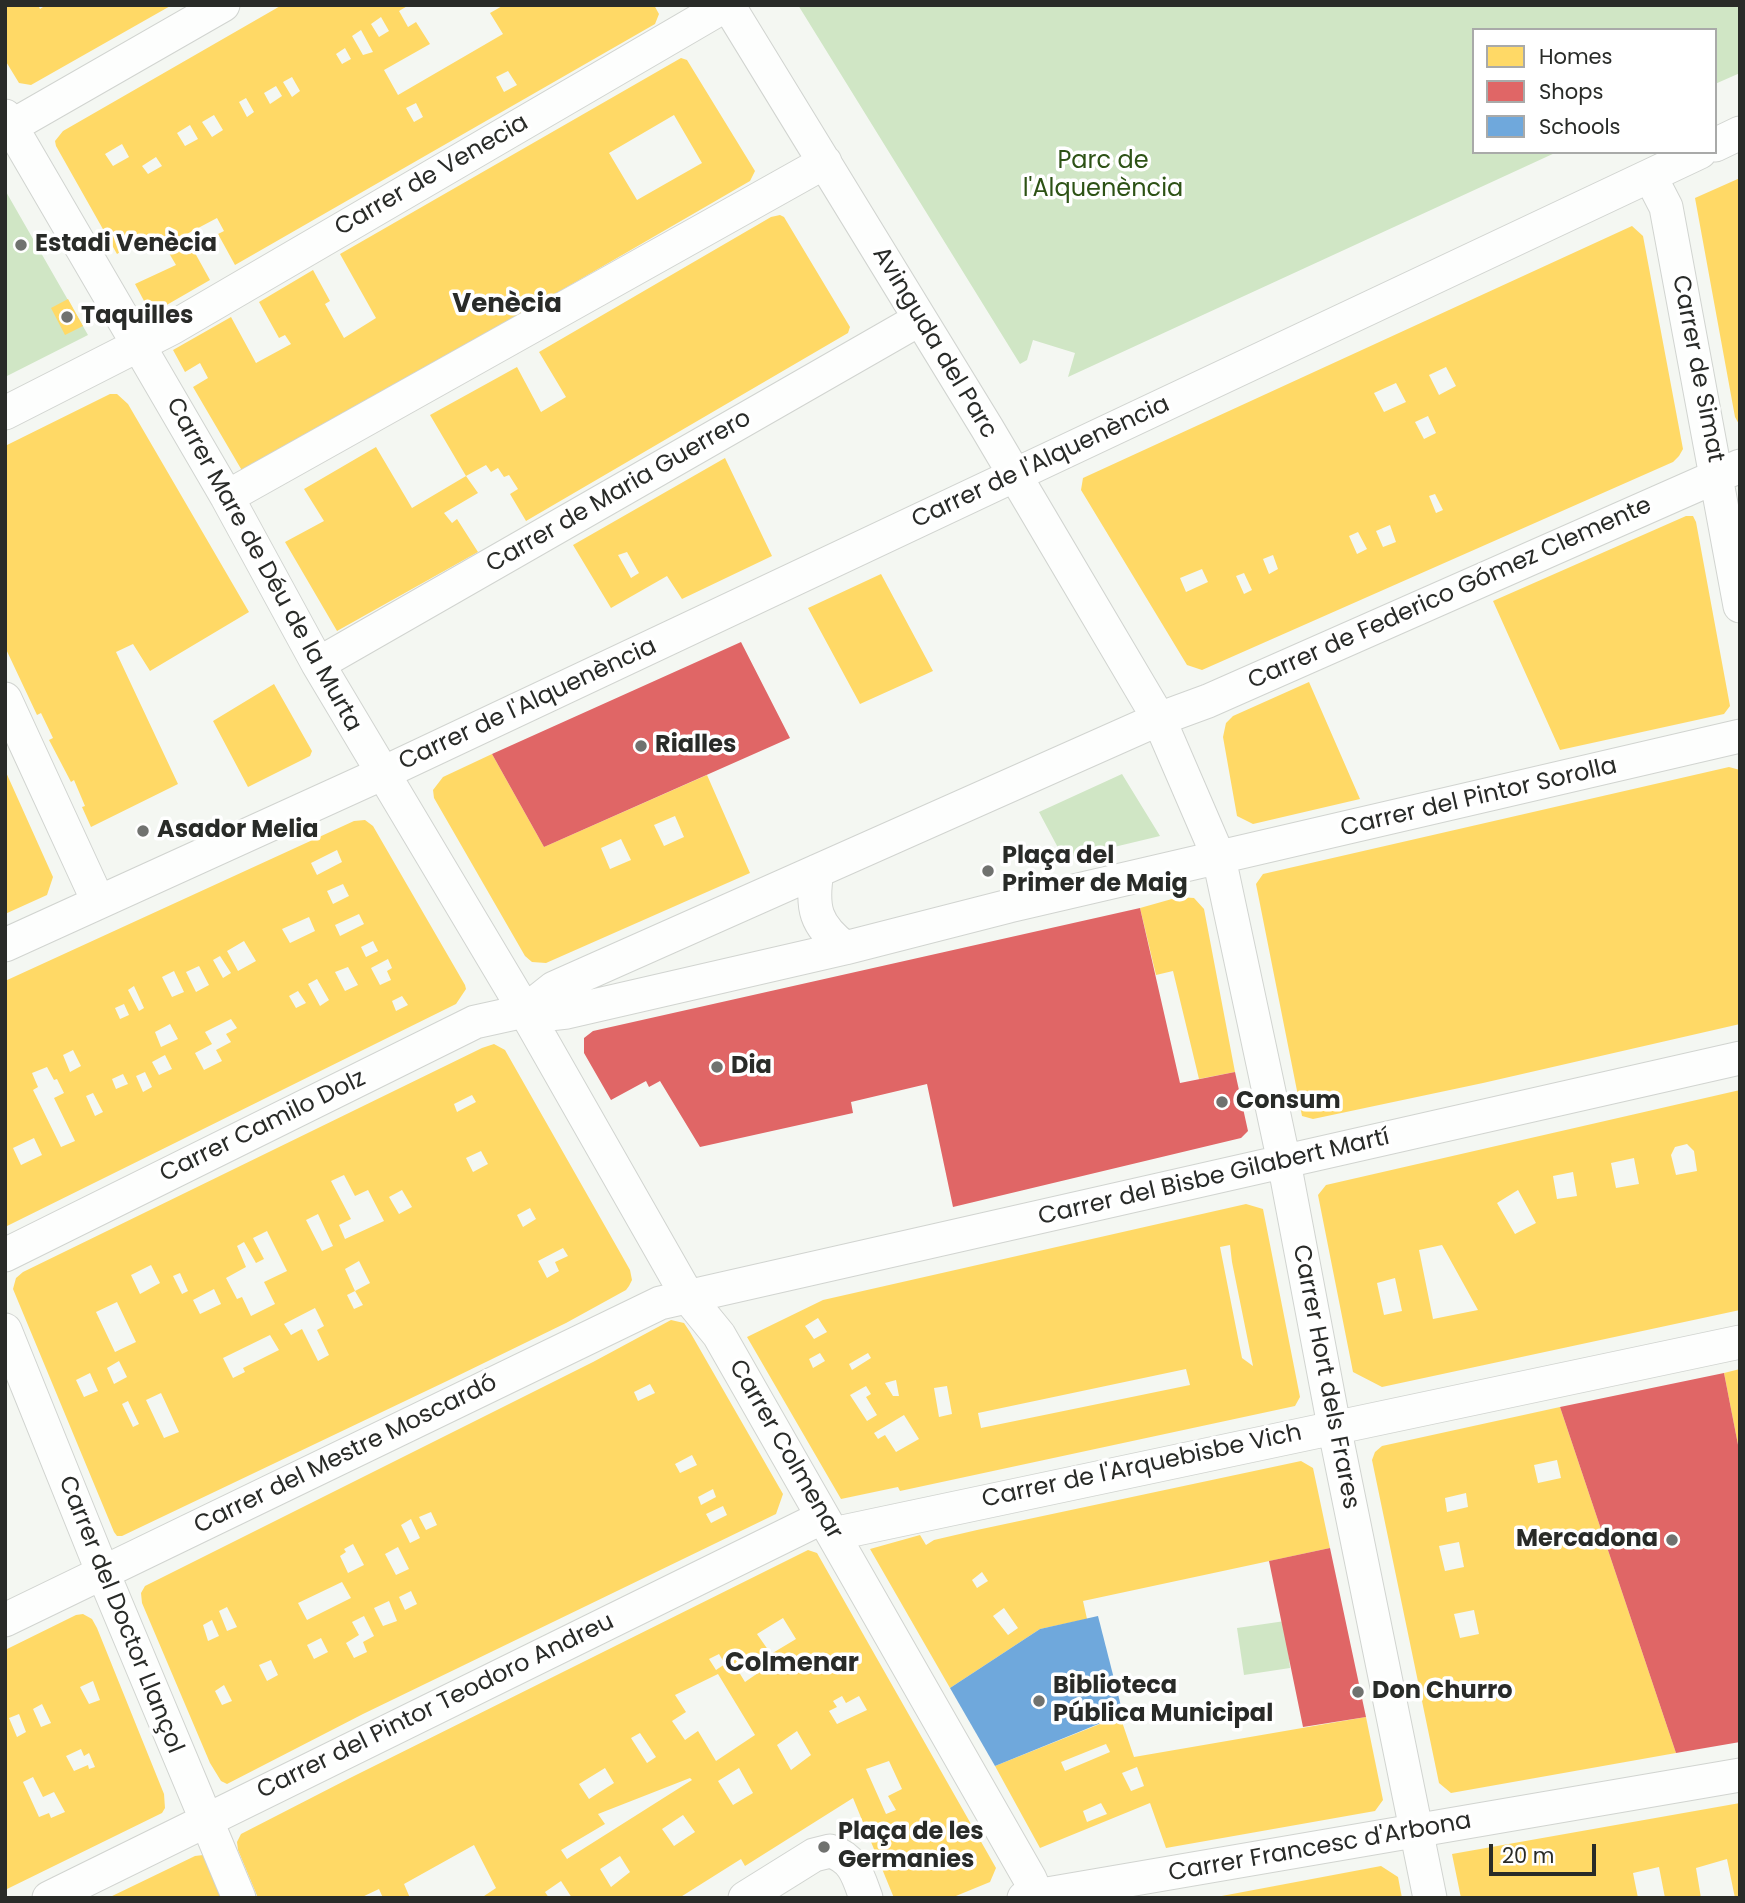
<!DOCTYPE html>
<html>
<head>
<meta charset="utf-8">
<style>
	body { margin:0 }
	#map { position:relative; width:1745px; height:1903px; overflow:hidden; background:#f4f7f2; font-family:Poppins,sans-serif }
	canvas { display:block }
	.frame { position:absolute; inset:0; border:7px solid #292b28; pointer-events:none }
	.legend { position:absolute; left:1472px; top:28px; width:245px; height:126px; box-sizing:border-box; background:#fff; border:2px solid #a9aaa9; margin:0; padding:9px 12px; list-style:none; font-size:21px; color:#292b28 }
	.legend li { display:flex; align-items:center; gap:14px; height:35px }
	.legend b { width:35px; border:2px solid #a9aaa9 }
	.scale { position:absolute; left:1489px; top:1844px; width:107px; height:32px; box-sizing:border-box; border:4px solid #292b28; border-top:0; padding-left:9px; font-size:21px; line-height:24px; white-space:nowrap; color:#292b28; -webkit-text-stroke:5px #fff; paint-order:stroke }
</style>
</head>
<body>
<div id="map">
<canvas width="1745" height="1903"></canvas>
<div class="frame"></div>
<ul class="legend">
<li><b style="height:19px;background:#ffd966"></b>Homes</li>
<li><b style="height:19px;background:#e06666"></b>Shops</li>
<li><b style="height:19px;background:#6fa8dc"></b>Schools</li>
</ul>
<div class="scale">20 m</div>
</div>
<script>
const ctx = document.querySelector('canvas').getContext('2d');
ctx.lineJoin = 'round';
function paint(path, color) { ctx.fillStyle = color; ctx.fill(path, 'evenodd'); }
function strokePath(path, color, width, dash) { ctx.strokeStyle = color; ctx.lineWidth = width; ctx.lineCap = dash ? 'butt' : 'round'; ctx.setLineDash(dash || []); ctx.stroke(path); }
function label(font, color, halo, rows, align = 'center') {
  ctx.font = font + ' Poppins,sans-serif'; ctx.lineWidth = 7; ctx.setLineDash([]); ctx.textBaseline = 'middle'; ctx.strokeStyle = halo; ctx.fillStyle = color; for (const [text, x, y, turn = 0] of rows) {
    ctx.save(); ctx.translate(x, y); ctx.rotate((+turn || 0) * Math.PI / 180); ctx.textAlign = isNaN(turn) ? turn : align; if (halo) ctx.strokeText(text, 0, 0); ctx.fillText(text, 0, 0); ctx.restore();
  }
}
const green = new Path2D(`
	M798,5H1740V73L1715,84V30H1474V152H1557L1068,377L1075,353L1033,340L1027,360L1020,364Z
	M5,190L88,335L5,377Z
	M1122,774L1160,836L1064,859L1039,812Z
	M1285,1621L1290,1668L1244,1675L1237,1628Z`);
const homes = new Path2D(`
	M5,5H38L40,9L46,5H172L31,85L19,83L5,60Z
	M282,5H409L399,11L408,27L416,22L430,44L384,70L398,95L503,34L490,13L504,5H654L659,14L655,24L235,265L218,234L224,231L217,218L185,235L210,280L151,314L135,284L176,265L166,248L158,250L148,235L117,254L56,146L55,141L63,131ZM381,17L389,31L379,37L371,24ZM361,30L373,52L363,55L352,36ZM345,48L351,59L342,64L336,54ZM508,71L517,85L504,92L496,77ZM292,77L300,91L292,97L283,82ZM276,86L282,96L270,104L264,93ZM246,98L254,112L247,117L239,102ZM416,103L423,117L414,122L406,108ZM214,115L223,130L212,137L202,122ZM190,125L198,139L185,146L177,133ZM122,144L129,157L113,166L105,154ZM156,157L162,166L148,174L142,166Z
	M681,58L687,60L755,171L750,181L244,474L193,387L208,378L200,363L185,372L173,350L231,317L256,363L291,344L285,335L279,338L259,302L313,270L330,301L325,304L344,338L376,318L340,254ZM674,115L702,163L637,200L609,153Z
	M1740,178V426L1735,417L1695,198Z
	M780,215L784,217L850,327L848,333L526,521L510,494L518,489L509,475L504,477L498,468L491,472L486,465L466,476L430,415L517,367L541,412L566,397L539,352L771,217Z
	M1632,226L1643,236L1683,449L1679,456L1673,462L1202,670L1187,665L1081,490L1083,478ZM1446,367L1456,386L1439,395L1429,375ZM1396,383L1406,402L1384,412L1374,393ZM1428,416L1436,433L1424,439L1415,422ZM1435,494L1443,510L1436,513L1429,496ZM1390,525L1396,542L1383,547L1376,531ZM1358,532L1367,549L1357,554L1349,536ZM1273,555L1278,569L1269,574L1263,559ZM1202,569L1208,582L1186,592L1180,578ZM1244,573L1252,590L1244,594L1236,576Z
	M68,299L83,326L65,335L51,308Z
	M110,394H117L128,404L249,612L150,671L133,644L116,652L178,784L91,827L82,807L85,806L74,780L71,782L49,740L53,738L41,713L37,715L5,647V446Z
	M376,447L412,508L466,476L478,493L444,513L452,523L457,519L478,552L337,631L285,542L324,521L304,489Z
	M725,458L772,556L682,599L667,576L611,608L573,545ZM627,552L639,573L631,578L618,555Z
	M1686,516H1693L1696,522L1730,706L1724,714L1560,750L1493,601Z
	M881,574L933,671L860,704L808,608Z
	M1309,682L1360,799L1253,824L1237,816L1223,737L1226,723L1233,716Z
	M274,684L312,751L310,756L248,787L213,721Z
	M492,754L544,847L707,775L750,873L546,963L532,962L525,956L434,798L433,790L443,777ZM675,816L684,837L664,846L654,825ZM621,839L631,860L610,869L601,848Z
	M1729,767L1740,770V1024L1483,1083L1313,1119L1302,1116L1256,884L1263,874Z
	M5,770L53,877L47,895L5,914Z
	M365,820L373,826L465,985L466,989L456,1004L5,1227V981L354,821ZM337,850L342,862L317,875L311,863ZM343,884L349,896L333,904L327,891ZM359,914L364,924L340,936L335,925ZM309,917L315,931L290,943L282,929ZM244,941L256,961L238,971L227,951ZM373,941L378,951L366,957L361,947ZM220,956L231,973L223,978L213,960ZM388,959L392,968L387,971L391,980L380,985L371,968ZM199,966L209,985L196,992L186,972ZM348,967L358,985L345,991L335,972ZM174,971L184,992L172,997L162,977ZM317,979L329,1000L320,1006L308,984ZM134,986L144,1008L139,1011L128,990ZM298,991L306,1003L296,1008L289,996ZM402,996L408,1005L396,1011L392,1001ZM124,1004L129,1015L120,1019L115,1008ZM231,1019L237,1028L226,1034L231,1042L216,1050L222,1061L204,1070L195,1053L212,1044L205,1032ZM170,1024L178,1039L161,1047L155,1032ZM73,1050L81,1066L70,1072L63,1055ZM165,1055L172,1069L159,1075L152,1062ZM47,1067L54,1080L57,1079L64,1093L54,1098L75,1141L61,1147L33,1090L38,1087L32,1073ZM145,1072L152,1087L143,1092L136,1076ZM123,1074L128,1084L116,1089L112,1079ZM93,1093L103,1112L95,1116L86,1096ZM34,1138L42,1155L21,1165L13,1148Z
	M1179,897L1194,898L1204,909L1235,1072L1199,1079L1173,971L1156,975L1140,908Z
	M494,1044L505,1050L630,1270L632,1280L629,1286L626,1290L566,1323L447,1381L122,1536H117L114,1532L13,1289L16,1278L23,1272L482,1048ZM472,1095L476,1102L457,1112L454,1104ZM481,1151L488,1164L473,1172L466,1158ZM344,1175L355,1196L368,1190L384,1221L345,1239L339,1225L351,1219L331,1181ZM402,1190L412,1207L399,1214L389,1197ZM530,1208L536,1219L523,1227L517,1215ZM318,1214L333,1246L322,1251L306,1220ZM267,1231L287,1271L264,1282L275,1304L251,1316L242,1297L237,1299L226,1278L246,1267L237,1246L244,1242L256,1263L264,1259L253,1238ZM563,1248L568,1256L555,1262L559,1271L547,1278L538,1261ZM359,1261L370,1283L355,1291L363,1305L354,1309L347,1295L355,1291L345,1269ZM151,1265L160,1283L140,1294L131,1275ZM180,1273L188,1291L182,1294L173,1276ZM214,1289L221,1304L200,1314L193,1300ZM117,1302L136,1342L115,1352L96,1312ZM315,1308L324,1326L317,1330L329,1355L318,1361L302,1329L291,1335L284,1324ZM270,1335L279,1350L243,1368L245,1372L233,1378L223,1358ZM119,1361L127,1377L114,1384L107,1368ZM90,1373L98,1391L84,1397L76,1380ZM161,1393L179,1432L164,1438L146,1400ZM128,1401L139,1424L133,1427L122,1404Z
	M1740,1090V1310L1382,1387L1353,1372L1318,1195L1326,1185ZM1687,1144L1694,1151L1697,1171L1676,1175L1671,1155L1675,1147ZM1634,1158L1639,1184L1616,1188L1611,1163ZM1573,1172L1577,1196L1557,1199L1553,1176ZM1518,1190L1536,1223L1515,1234L1497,1203ZM1442,1245L1478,1310L1433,1319L1419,1250ZM1395,1278L1402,1311L1384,1315L1377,1283Z
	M1246,1204L1263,1209L1300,1397L1295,1406L900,1491L898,1487L841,1499L747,1337L823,1300ZM1230,1245L1232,1262L1253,1366L1242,1358L1220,1247ZM818,1318L827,1332L814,1339L805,1326ZM820,1353L825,1361L813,1368L809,1359ZM868,1353L871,1358L852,1370L849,1364ZM1186,1369L1190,1385L981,1428L978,1413ZM896,1380L899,1396H893L885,1383ZM866,1386L871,1394L866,1397L877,1415L867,1421L850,1395ZM947,1386L952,1414L939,1417L934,1388ZM904,1415L919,1439L896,1452L885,1435L878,1439L874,1433Z
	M671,1320L684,1323L690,1332L783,1494L776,1514L363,1714L227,1784L221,1781L210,1763L142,1603L141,1593L145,1586L593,1362ZM650,1384L655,1393L638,1401L634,1392ZM692,1455L697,1465L680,1473L675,1464ZM713,1489L716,1497L701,1505L698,1497ZM723,1506L727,1515L711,1523L706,1514ZM431,1512L437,1525L426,1530L419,1517ZM411,1519L420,1538L410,1543L401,1525ZM353,1544L364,1565L348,1573L340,1556L346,1552L344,1549ZM398,1547L409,1569L396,1575L385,1554ZM342,1582L351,1598L307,1620L298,1603ZM411,1591L417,1604L405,1610L399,1597ZM389,1601L397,1621L383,1626L374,1608ZM227,1607L237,1627L227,1631L219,1611ZM364,1616L374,1636L363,1642L367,1652L354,1658L346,1643L359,1635L352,1622ZM212,1620L219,1636L208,1641L203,1625ZM321,1638L328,1652L314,1659L307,1645ZM271,1660L278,1675L267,1681L259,1665ZM224,1685L232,1701L222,1705L215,1691Z
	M1740,1369V1445H1738L1724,1373Z
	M1560,1407L1676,1753L1451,1793L1439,1783L1372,1460L1375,1452L1382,1446ZM1557,1460L1561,1478L1538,1483L1534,1465ZM1466,1493L1468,1507L1447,1512L1445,1498ZM1459,1542L1464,1567L1445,1571L1439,1546ZM1474,1610L1479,1634L1460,1638L1454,1614Z
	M1301,1461L1313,1468L1330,1548L1083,1601L1087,1619L1040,1629L950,1688L870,1549L920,1535L926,1545L934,1540L977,1530ZM982,1572L988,1581L977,1588L972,1580ZM1004,1608L1018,1628L1008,1635L993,1616Z
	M808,1550L817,1553L996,1868L990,1882L951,1898H894L853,1798L745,1866L741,1859L679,1898H572L561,1881L545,1892L549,1898H481L496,1888L474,1845L404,1884L410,1898H383L379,1889L360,1898H258L238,1850L237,1842L241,1834L350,1778ZM783,1618L796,1639L771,1654L757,1634ZM719,1654L725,1664L716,1670L709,1659ZM751,1660L758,1673L745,1682L737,1669ZM718,1674L755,1735L716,1761L698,1731L685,1740L672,1721L686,1712L675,1695ZM842,1696L846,1703L859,1696L867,1710L837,1724L829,1711L837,1707L833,1701ZM797,1731L811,1755L791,1770L777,1745ZM640,1733L656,1757L647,1763L631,1738ZM889,1761L902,1789L888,1796L896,1810L886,1814L866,1769ZM605,1768L614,1783L589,1799L579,1784ZM739,1768L753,1793L733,1805L718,1781ZM690,1778L692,1780L567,1859L561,1850L605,1824L598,1814ZM683,1815L695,1832L674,1846L662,1829ZM620,1856L630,1872L611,1887L600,1869Z
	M83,1614L92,1619L97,1628L164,1794L165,1808L162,1813L5,1890V1650L76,1615ZM93,1681L100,1700L89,1704L80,1687ZM42,1704L51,1723L41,1727L33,1709ZM19,1714L26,1732L17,1737L9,1718ZM81,1749L84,1756L89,1753L95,1767L89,1769L88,1765L74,1771L66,1756ZM33,1777L43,1797L54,1792L65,1812L51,1818L49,1813L39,1817L23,1782Z
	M1120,1716L1134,1757L1366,1717L1383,1800L1375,1811L1166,1848L1150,1803L1040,1848L995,1766ZM1106,1744L1110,1752L1065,1771L1061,1762ZM1137,1767L1144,1786L1131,1791L1122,1773ZM1101,1803L1107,1814L1087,1822L1083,1811Z
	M1740,1803V1898H1735L1727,1859L1696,1868L1701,1898H1665L1659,1867L1633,1873L1638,1898H1461L1452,1854Z
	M203,1855L207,1859L224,1898H108L195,1856Z
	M1381,1866L1398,1877L1402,1898H1211Z`);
const shops = new Path2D(`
	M741,642L790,738L544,847L492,754Z
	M1140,908L1180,1083L1235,1072L1248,1131L1241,1138L953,1207L927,1084L851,1102L853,1113L700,1147L660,1081L649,1087L646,1081L611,1100L584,1053V1038L593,1031Z
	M1724,1373L1740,1455V1742L1676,1753L1560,1407Z
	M1330,1548L1366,1717L1303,1727L1269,1561Z`);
const schools = new Path2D(`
	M1098,1616L1123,1714L995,1766L950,1688L1040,1629Z`);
const minor = new Path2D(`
	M728,5L987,428L1159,719L1219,858L1284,1162L1334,1426L1430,1898
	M5,116L227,497L318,664L525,1011L688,1297L719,1335L1030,1879L1038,1898
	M12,126L223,5
	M1715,145L1740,133
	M1650,176L1666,207L1740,606
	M5,413L172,328L726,5
	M227,497L825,162
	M318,664L920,319
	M5,699L98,901
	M817,871C811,908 815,925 845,948
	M5,945L381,774L1700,152
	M525,1011L554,988L1159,719L1208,701L1740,466
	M5,1255L475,1022L525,1011L549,1014L567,1012L845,948L1009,906L1740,736
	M5,1330L103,1573L239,1898
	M833,1534L1740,1342
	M5,1620L660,1303L1740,1058
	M49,1898L823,1517
	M745,1898L814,1855L830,1851C854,1858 858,1876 866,1898
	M1024,1898L1740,1775`);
const markers = [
	[21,245,7,"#70726f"],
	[67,317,7,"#70726f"],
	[641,746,7,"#70726f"],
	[143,831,7,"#70726f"],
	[988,871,7,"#70726f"],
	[717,1067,7,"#70726f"],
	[1222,1102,7,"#70726f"],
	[1672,1540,7,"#70726f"],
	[1358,1692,7,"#70726f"],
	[1039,1701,7,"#70726f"],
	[824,1847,7,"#70726f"]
];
const parkNames = [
	["Parc de",1103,162],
	["l'Alquenència",1103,190]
];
const streetNames = [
	["Carrer de Venecia",432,176,-30],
	["Avinguda del Parc",934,343,59],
	["Carrer de Simat",1697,369,79],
	["Carrer de l'Alquenència",1041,463,-25],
	["Carrer de Maria Guerrero",619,492,-30],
	["Carrer Mare de Déu de la Murta",263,565,61],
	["Carrer de Federico Gómez Clemente",1450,594,-24],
	["Carrer de l'Alquenència",528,705,-25],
	["Carrer del Pintor Sorolla",1479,798,-13],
	["Carrer Camilo Dolz",263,1127,-26],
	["Carrer del Bisbe Gilabert Martí",1214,1178,-13],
	["Carrer Hort dels Frares",1325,1377,79],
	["Carrer Colmenar",785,1450,60],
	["Carrer del Mestre Moscardó",346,1455,-26],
	["Carrer de l'Arquebisbe Vich",1142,1467,-12],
	["Carrer del Doctor Llançol",120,1615,68],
	["Carrer del Pintor Teodoro Andreu",436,1707,-26],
	["Carrer Francesc d'Arbona",1320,1848,-10]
];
const poiNames = [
	["Estadi Venècia",35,245],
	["Taquilles",81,317],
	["Rialles",655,746],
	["Asador Melia",157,831],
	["Plaça del",1002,857],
	["Primer de Maig",1002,885],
	["Dia",731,1067],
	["Consum",1236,1102],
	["Mercadona",1658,1540,"right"],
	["Biblioteca",1053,1687],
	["Pública Municipal",1053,1715],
	["Don Churro",1372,1692],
	["Plaça de les",838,1833],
	["Germanies",838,1861]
];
const neighbourhoodNames = [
	["Venècia",507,305],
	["Colmenar",792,1664]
];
paint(green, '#d0e6c5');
paint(homes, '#ffd966');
paint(shops, '#e06666');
paint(schools, '#6fa8dc');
strokePath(minor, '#d1d4d0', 35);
strokePath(minor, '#fdfefd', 33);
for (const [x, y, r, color] of markers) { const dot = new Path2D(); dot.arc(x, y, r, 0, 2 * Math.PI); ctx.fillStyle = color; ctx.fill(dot); strokePath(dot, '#fff', 2.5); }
label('24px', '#2d5215', '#fff', parkNames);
label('24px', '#292b28', '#fff', streetNames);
label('bold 24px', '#292b28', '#fff', poiNames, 'left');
label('bold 26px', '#292b28', '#fff', neighbourhoodNames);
</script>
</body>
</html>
